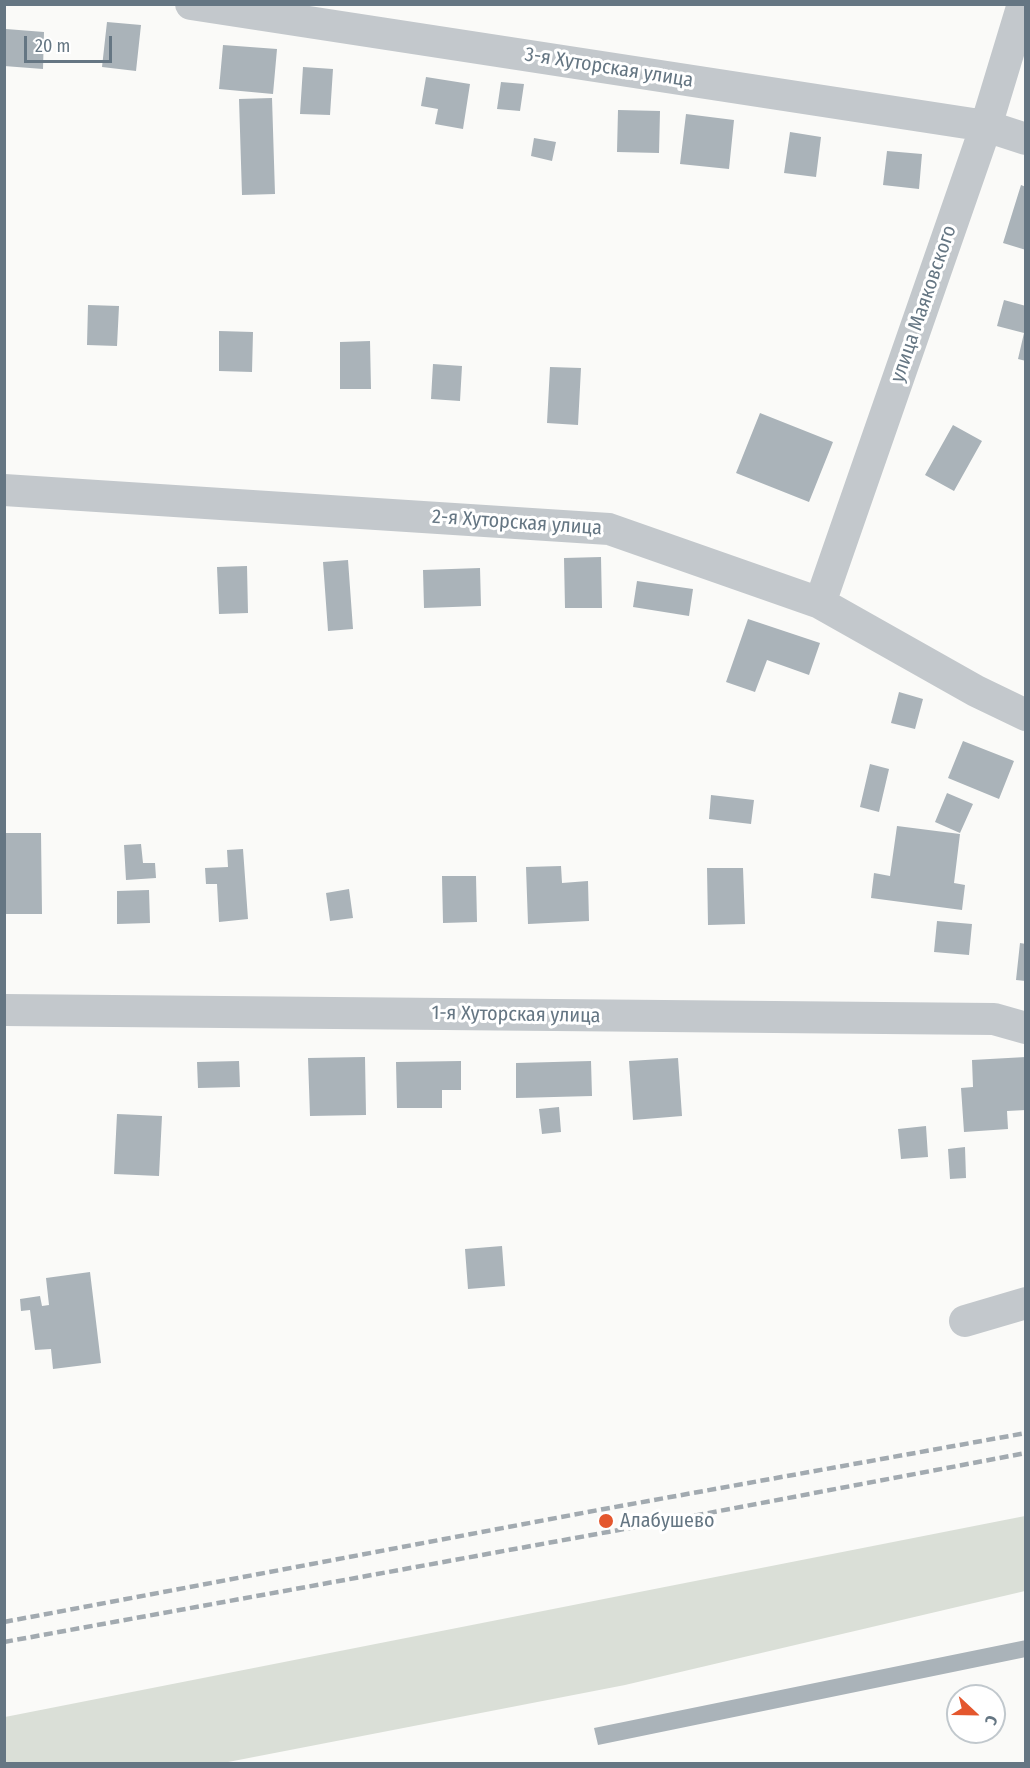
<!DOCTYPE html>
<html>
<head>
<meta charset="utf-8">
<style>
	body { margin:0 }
	#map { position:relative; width:1030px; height:1768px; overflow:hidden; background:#fafaf8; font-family:"Fira Sans Condensed",sans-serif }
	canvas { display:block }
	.frame { position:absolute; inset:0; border:6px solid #657683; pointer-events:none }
	.north { position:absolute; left:946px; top:1684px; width:60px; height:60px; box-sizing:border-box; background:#fff; border:2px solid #c1c8cd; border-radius:50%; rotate:112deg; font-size:16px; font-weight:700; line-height:24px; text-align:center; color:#657683 }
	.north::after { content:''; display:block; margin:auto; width:21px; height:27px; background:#e4572e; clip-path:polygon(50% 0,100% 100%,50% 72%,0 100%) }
	.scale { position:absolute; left:24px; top:36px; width:88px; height:27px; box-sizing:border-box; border:3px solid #657683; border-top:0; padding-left:8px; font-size:18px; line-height:21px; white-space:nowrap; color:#657683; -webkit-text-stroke:4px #fff; paint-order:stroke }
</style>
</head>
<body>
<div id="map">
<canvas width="1030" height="1768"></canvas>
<div class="frame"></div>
<div class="north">С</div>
<div class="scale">20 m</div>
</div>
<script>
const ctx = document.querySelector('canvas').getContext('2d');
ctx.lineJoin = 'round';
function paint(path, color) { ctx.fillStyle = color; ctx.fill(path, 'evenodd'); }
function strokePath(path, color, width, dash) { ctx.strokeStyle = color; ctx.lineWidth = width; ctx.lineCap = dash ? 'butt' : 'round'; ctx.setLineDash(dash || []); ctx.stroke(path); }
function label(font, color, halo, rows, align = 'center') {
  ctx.font = font + ' "Fira Sans Condensed",sans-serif'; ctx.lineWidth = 6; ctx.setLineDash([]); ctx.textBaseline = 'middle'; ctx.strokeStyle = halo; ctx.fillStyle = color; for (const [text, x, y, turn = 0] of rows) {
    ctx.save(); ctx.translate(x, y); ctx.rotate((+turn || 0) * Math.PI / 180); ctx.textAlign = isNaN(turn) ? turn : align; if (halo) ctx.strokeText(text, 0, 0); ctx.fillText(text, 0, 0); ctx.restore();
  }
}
const green = new Path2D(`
	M1025,1516V1591L625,1685L223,1763H5V1717Z`);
const building = new Path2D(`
	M107,22L141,25L136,71L102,67Z
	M6,29L44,32L43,69L4,66Z
	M223,45L277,49L273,94L219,89Z
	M303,67L333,69L330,115L300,114Z
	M426,77L470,84L463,129L435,124L438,109L421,106Z
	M501,82L524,84L520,111L497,109Z
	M272,98L275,194L242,195L239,99Z
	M618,110L660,111L659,153L617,152Z
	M686,114L734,120L729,169L680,164Z
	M790,132L821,137L816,177L784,173Z
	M534,138L556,142L552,161L531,156Z
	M887,151L922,154L919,189L883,185Z
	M1021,185L1026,187V250L1003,243Z
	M1004,300L1026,306V361L1018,359L1024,333L997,326Z
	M88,305L119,306L117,346L87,345Z
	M219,331L253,332L252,372L219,371Z
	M370,341L371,389H340V342Z
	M433,364L462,366L460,401L431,399Z
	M550,367L581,368L578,425L547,423Z
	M760,413L833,442L809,502L736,473Z
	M953,425L982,441L954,491L925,475Z
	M601,557L602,608H565L564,558Z
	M348,560L353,629L328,631L323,562Z
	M247,566L248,613L219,614L217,567Z
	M480,568L481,606L424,608L423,570Z
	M637,581L693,589L689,616L633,607Z
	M748,619L820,643L809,675L767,660L755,692L726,682Z
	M899,692L923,699L915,729L891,723Z
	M963,741L1014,761L999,799L948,778Z
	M870,764L889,769L879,812L860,807Z
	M947,793L973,804L960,833L935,822Z
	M711,795L754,800L751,824L709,819Z
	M897,826L960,834L954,883L965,885L962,910L871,898L874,873L890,876Z
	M4,833H41L42,914H4Z
	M141,844L143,863H155L156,878L126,880L124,845Z
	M243,849L248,919L219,922L217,884H206L205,868L228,867L227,850Z
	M561,866L562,883L588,881L589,921L528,924L526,867Z
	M707,868H743L745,924L708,925Z
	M442,876H476L477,922L443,923Z
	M349,889L353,918L330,921L326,893Z
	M149,890L150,923L117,924V891Z
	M937,921L972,924L969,955L934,952Z
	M1020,943L1026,944V981L1016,980Z
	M365,1057L366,1115L310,1116L308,1058Z
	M1026,1057V1110L1007,1111L1008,1129L964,1132L961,1088L973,1087L972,1060Z
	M678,1058L682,1116L633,1120L629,1061Z
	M239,1061L240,1087L198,1088L197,1062Z
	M461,1061V1090H442V1108H397L396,1062Z
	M591,1061L592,1096L516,1098V1063Z
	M559,1107L561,1132L542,1134L539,1109Z
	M117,1114L162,1116L159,1176L114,1174Z
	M926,1126L928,1157L901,1159L898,1129Z
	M965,1147L966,1178L950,1179L948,1149Z
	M502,1246L505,1286L468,1289L465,1249Z
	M90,1272L101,1363L53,1369L51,1349L35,1350L30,1310L21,1311L20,1299L40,1296L42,1306L49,1305L46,1278Z
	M1026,1640V1657L598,1745L594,1728Z`);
const minor = new Path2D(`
	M191,4L986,126L1026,139
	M4,490L609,529L820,603L976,691L1026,715
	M820,603L986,126L1023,4
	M4,1010L994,1019L1026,1028
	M965,1321L1026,1303`);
const rail = new Path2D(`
	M4,1622L604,1509L1026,1433
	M4,1642L608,1532L1026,1453`);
const markers = [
	[606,1521,8,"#e4572e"]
];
const streetNames = [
	["3-я Хуторская улица",609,68,9],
	["улица Маяковского",924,304,-71],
	["2-я Хуторская улица",517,523,4],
	["1-я Хуторская улица",516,1015,1]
];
const poiNames = [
	["Алабушево",620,1521]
];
paint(green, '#dadfd7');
paint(building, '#aab3b9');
strokePath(minor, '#c3c8cc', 32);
strokePath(rail, '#a2aab0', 4.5, [9, 4.5]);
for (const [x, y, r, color] of markers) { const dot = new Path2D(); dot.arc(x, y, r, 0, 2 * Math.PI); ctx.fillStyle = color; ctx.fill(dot); strokePath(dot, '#fff', 2); }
label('20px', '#657683', '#fff', streetNames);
label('20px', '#657683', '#fff', poiNames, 'left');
</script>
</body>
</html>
